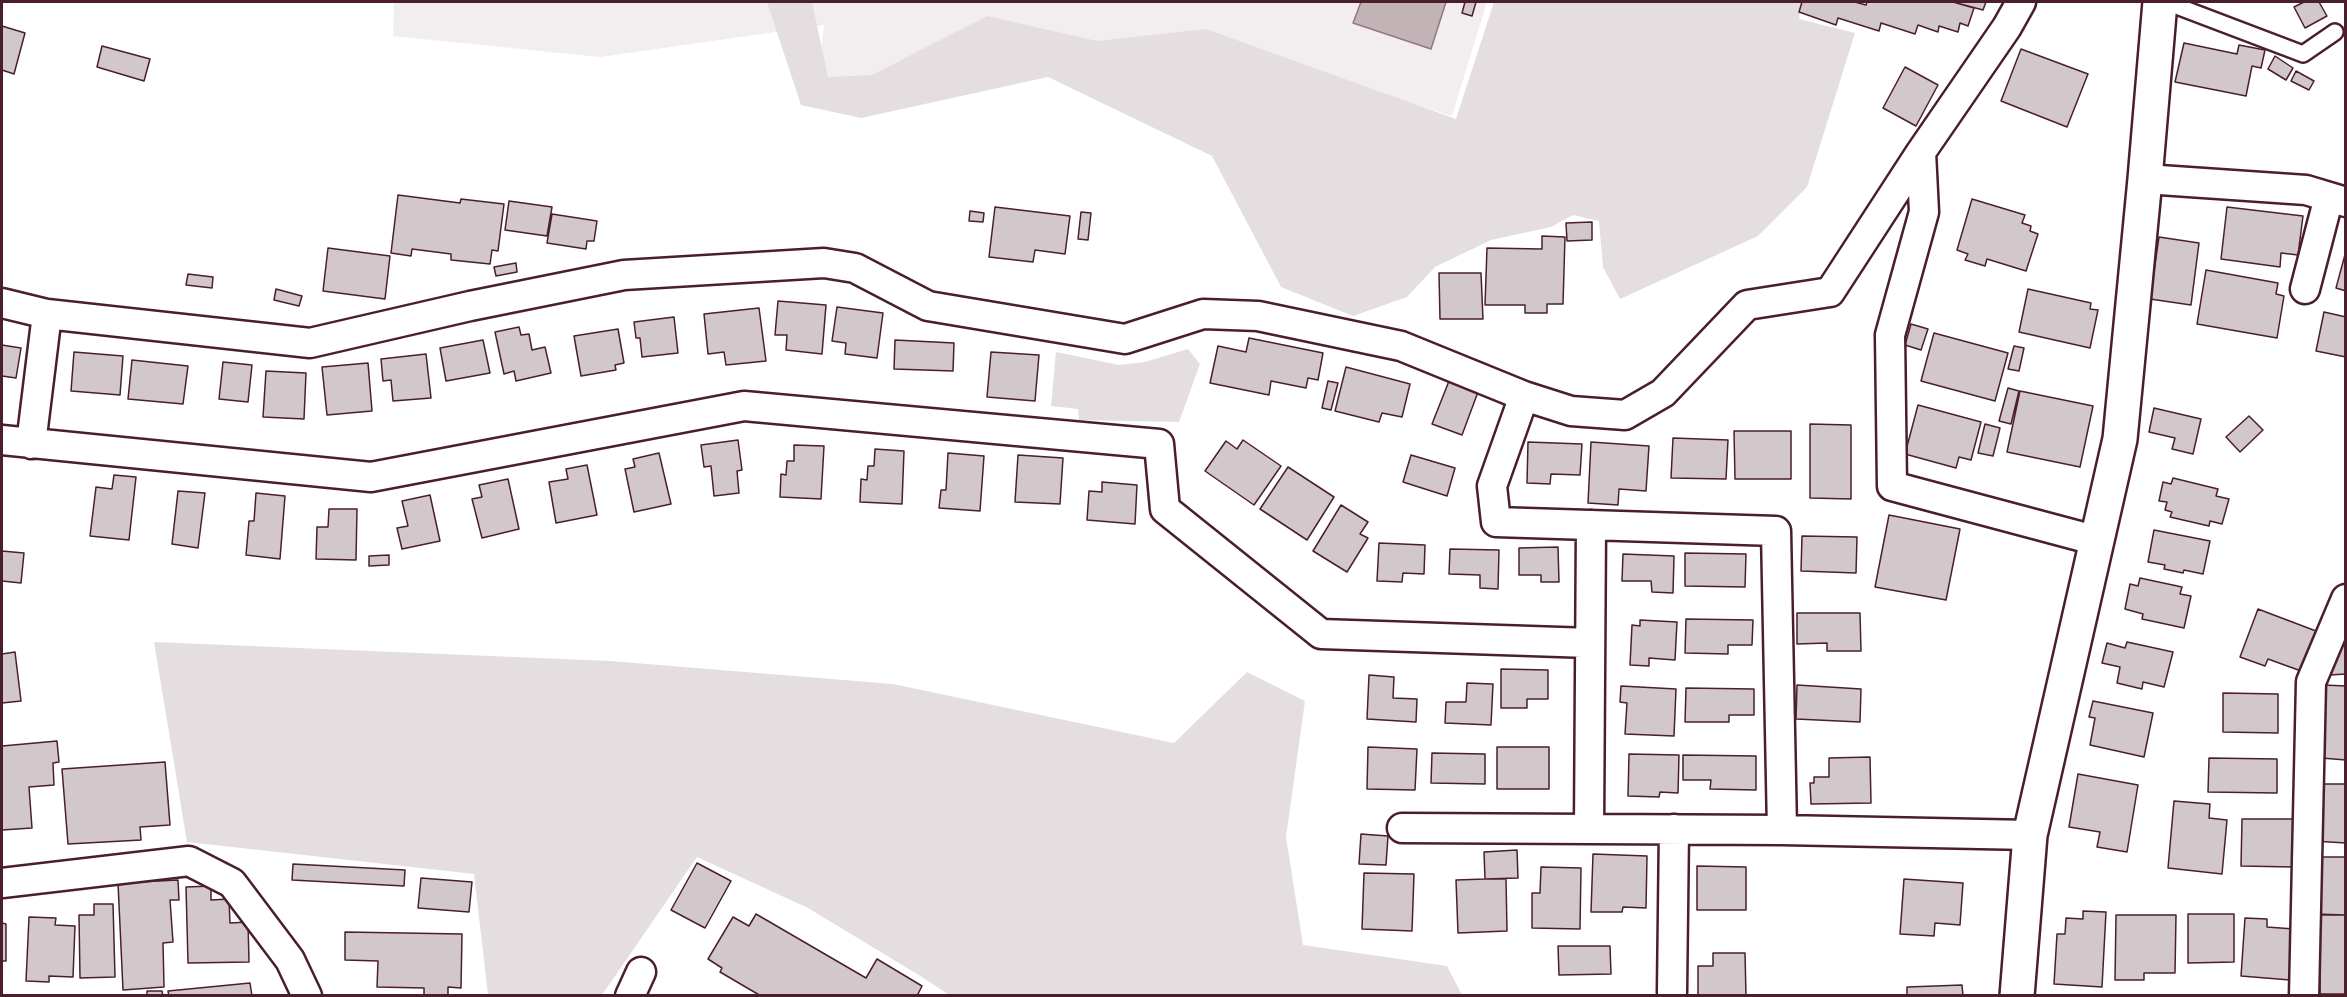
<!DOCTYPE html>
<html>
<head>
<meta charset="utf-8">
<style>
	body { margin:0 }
	#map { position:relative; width:2347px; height:997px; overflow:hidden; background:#fff; font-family:"Playpen Sans",sans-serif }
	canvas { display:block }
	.frame { position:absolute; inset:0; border:3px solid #4a1f2b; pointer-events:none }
</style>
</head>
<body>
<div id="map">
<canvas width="2347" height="997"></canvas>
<div class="frame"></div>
</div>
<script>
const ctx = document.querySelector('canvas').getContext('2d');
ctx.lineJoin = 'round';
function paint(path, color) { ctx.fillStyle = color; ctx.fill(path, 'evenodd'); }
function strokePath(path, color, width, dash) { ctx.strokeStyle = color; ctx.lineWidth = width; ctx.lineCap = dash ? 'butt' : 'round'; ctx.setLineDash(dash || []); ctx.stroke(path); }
const built = new Path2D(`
	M394,2H1487L1452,116L1203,39L817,90L824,25L600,57L393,36Z`);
const green = new Path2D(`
	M767,2H812L828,77L872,75L987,16L1097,41L1206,29L1456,119L1494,2H1802L1799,19L1855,33L1807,187L1758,236L1620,299L1603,267L1599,221L1573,215L1551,227L1491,240L1435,267L1407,297L1353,316L1281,287L1212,156L1048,77L861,118L801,105Z
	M1188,349L1200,364L1179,422L1079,420L1078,409L1051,406L1056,352L1119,365L1145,362Z
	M154,642L610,661L893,684L1174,743L1247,672L1305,701L1286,837L1303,945L1447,966L1462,995H949L922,977L808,908L697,857L602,995H488L474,874L187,842Z`);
const water = new Path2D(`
	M1361,2H1446L1431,49L1353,23Z`);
const building = new Path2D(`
	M1465,2H1476L1472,16L1462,13Z
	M1802,2H1855L1866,5L1867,2H1953L1974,8L1968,26L1960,23L1958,32L1939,26L1938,32L1918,25L1915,34L1881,23L1879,31L1838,18L1836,25L1799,12Z
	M1953,2H1986L1983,10Z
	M2304,2H2319L2327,16L2305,28L2294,7Z
	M2,26L25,33L14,74L2,70Z
	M2184,43L2237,54L2239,45L2265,50L2261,68L2252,66L2246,96L2175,82Z
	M102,46L150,59L144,81L97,67Z
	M2021,49L2088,74L2067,127L2001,101Z
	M2275,56L2293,68L2286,80L2268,69Z
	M1905,67L1938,85L1916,126L1883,108Z
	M2296,71L2314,81L2309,90L2291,81Z
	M398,195L460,203L461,199L504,204L498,251L492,250L490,264L451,260V254L412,249L411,256L391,253Z
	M1972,199L2025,215L2022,223L2031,226L2030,231L2038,234L2026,271L1987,259L1985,266L1965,260L1968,254L1957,250Z
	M509,201L552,207L547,236L505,230Z
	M995,207L1070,216L1065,254L1035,250L1033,262L989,257Z
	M2227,207L2303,216L2298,255L2281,253L2280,267L2221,259Z
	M970,211L984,213L983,222L969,221Z
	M1081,212L1091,213L1088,240L1078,239Z
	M552,214L597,221L594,241H587L586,249L547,243Z
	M1592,222V240L1567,241L1566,223Z
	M1542,236L1565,237L1563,304H1547V313H1525V305H1485L1487,248L1542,249Z
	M2159,237L2199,243L2191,305L2150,299Z
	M328,248L390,256L385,299L323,291Z
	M2346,251V291L2336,288Z
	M516,263L517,272L496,276L494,267Z
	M2206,270L2278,283L2276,294L2284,296L2277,338L2197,324Z
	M1439,273H1481L1483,319H1440Z
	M188,274L213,277L212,288L186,285Z
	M276,289L302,296L299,306L274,300Z
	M2028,289L2091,303L2090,309L2098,310L2090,348L2019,332Z
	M778,301L826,305L822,354L786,350L787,335H775Z
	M837,307L883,313L877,358L845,354L846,343L832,341Z
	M759,308L766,361L726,365L724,352L708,354L704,314Z
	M2324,312L2346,317V357L2316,351Z
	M674,317L678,353L642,357L640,338H636L634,322Z
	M1911,324L1928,329L1921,350L1905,345Z
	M519,327L521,335L529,334L532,350L545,347L551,373L516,381L514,371L504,374L495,332Z
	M618,329L624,363L615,365L616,370L581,376L574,336Z
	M1934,333L2008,353L1995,401L1921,381Z
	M1249,338L1323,353L1318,380L1308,378L1306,388L1271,381L1269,395L1210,383L1218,346L1246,352Z
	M483,340L490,373L446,381L440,348Z
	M895,340L954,343L953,371L894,369Z
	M2,345L21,348L16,378L2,376Z
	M2014,346L2024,348L2019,371L2008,369Z
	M74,352L123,356L120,395L71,391Z
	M991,352L1039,355L1035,401L987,397Z
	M426,354L431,398L393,401L391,380L383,381L381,359Z
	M132,360L188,366L183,404L128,399Z
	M223,362L252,365L248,402L219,399Z
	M368,363L372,411L327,415L322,367Z
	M1346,367L1410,384L1402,417L1382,413L1379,422L1335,411Z
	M266,371L306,373L304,419L263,417Z
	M1328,381L1338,383L1331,410L1322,408Z
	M1449,381L1478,392L1462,435L1432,424Z
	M2008,388L2019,391L2011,424L1999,421Z
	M2020,391L2093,406L2080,467L2007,452Z
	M1918,405L1981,422L1971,460L1959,457L1956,468L1905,454Z
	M2154,408L2201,419L2193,454L2172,449L2175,438L2149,432Z
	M2249,416L2263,430L2240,452L2226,437Z
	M1810,424L1851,425V499L1810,498Z
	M1985,424L2000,428L1993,456L1978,453Z
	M1734,431H1791V479H1735Z
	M1673,438L1728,440L1726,479L1671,478Z
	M738,440L742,470L737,471L739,493L714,496L711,466L704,467L701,445Z
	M1243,440L1281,466L1254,505L1205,471L1226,441L1237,449Z
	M1528,442L1582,444L1580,475L1551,474L1550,484L1527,483Z
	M1591,442L1649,446L1646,491L1619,489L1618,505L1588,503Z
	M794,445L824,446L821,499L780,497L781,474L786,475L787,461H794Z
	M875,449L904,451L902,504L860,502L861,479L867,480L868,466H874Z
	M659,453L671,504L634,512L625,469L635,467L633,459Z
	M948,453L984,456L980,511L939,508L941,490H946Z
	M1018,455L1063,458L1060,504L1015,502Z
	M1411,455L1455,468L1447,496L1403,482Z
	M587,465L597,515L556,523L549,482L568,479L566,469Z
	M1288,467L1334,497L1307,540L1260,509Z
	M114,475L136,477L129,540L90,536L96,487L112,489Z
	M2173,478L2218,489L2216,496L2229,499L2222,524L2210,521L2209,526L2170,517L2172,512L2165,510L2167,502L2159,501L2163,482L2171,484Z
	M508,479L519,529L482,538L472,499L482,497L479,485Z
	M1102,482L1137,485L1135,524L1087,520L1089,491L1102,492Z
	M178,491L205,493L198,548L172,544Z
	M256,493L285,496L280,559L246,555L249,521H254Z
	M430,495L440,541L402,549L397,528L408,526L402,501Z
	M1341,505L1368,522L1360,534L1368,538L1347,572L1313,551Z
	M329,509H357L356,560L316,559L317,527H328Z
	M1889,515L1960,529L1946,600L1875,587Z
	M2154,530L2210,541L2203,574L2184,570L2183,573L2164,569L2165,565L2148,562Z
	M1802,536L1857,537L1856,573L1801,571Z
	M1379,543L1425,545L1424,574L1403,573L1402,582L1377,581Z
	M1558,547L1559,582H1541V575H1519V548Z
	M1450,549L1499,550L1498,589L1480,588V575L1449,574Z
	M2,551L24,553L21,583L2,581Z
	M1685,553L1746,554L1745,587L1685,586Z
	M1623,554L1674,556L1673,593L1652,592L1651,581H1622Z
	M389,555V565L369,566V556Z
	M2140,578L2182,587L2180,594L2191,596L2184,628L2142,619L2143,614L2125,609L2130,584L2138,586Z
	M2258,609L2316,631L2301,671L2268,659L2265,666L2240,657Z
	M1797,613H1860L1861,651H1827V643L1797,644Z
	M1686,619L1753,620L1752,645H1728V654L1685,653Z
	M1640,620L1677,622L1675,660L1649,658V666L1630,665L1632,625L1640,626Z
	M2346,627V674L2330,675Z
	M2127,642L2173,652L2164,687L2143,682L2142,689L2117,683L2120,667L2102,663L2107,643L2125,648Z
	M15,652L21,701L2,703V654Z
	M1501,669L1548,670V699H1527V708H1501Z
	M1369,675L1394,677L1393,698L1417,699L1416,722L1367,719Z
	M1467,683L1493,684L1491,725L1445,723L1446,702H1466Z
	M1797,685L1861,689L1860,722L1796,719Z
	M2323,685L2346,686V760L2321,758Z
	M1621,686L1676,689L1674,736L1625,734L1627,703L1620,702Z
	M1686,688L1754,689V715H1729V722H1685Z
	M2223,693L2278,694V733L2223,732Z
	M2093,701L2153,713L2144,757L2090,745L2095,718L2089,717Z
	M57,741L59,762L53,763L54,785L29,787L32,828L2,830V746Z
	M1368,747L1417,749L1415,790L1367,789Z
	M1497,747H1549V789H1497Z
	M1432,753L1485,754V784L1431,783Z
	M1629,754L1679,755L1678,793L1660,792L1659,797L1628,796Z
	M1683,755L1756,756V790L1710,789L1711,780H1683Z
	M1870,757L1871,803L1811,804L1810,783H1814V777H1829V758Z
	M2209,758L2277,759V793L2208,792Z
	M165,762L170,825L140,827L141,840L68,844L62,769Z
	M2078,774L2138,785L2127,852L2097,847L2100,832L2069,827Z
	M2314,784H2346V843L2313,841Z
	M2174,801L2210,804L2209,818L2227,820L2222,874L2168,868Z
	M2242,819H2294L2293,867L2241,866Z
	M1361,834L1388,836L1386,865L1359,864Z
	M1517,850L1518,878L1485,879L1484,852Z
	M1593,854L1647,856L1646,908L1623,907L1622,912H1591Z
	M2315,857H2346V915L2314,914Z
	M697,863L731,881L705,928L671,910Z
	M293,864L405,870L404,886L292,880Z
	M1697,866L1746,867V910H1697Z
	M1541,867L1581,868L1580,929L1532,928V893H1540Z
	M1364,873L1414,874L1412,931L1362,929Z
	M421,878L472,882L469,912L418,908Z
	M1485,879H1506L1507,931L1458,933L1456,880Z
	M1904,879L1963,883L1960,925L1935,923L1934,936L1900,934Z
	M178,880L179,900H170L173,942L163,943L164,987L123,990L118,883Z
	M211,886V900L229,899L230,923L248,922L249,962L188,963L186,887Z
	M94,904H113L115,977L80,978L79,915H94Z
	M2083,911L2106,912L2102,987L2054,984L2057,934H2065L2066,918L2083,919Z
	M756,914L866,978L877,959L922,986L917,996H761L720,972L722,968L708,959L733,917L749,926Z
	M2188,914H2234V962L2188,963Z
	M2116,915H2176L2175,973H2144V980H2115Z
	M2319,915H2346V994H2320Z
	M29,917L56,918L55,925L75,926L73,977L49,976V982L26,981Z
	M2245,918L2267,919V927L2294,929L2290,980L2241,976Z
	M2,923L6,924V961H2Z
	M345,932L462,934L461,988L448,987V996H424V988L377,987L378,961L345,960Z
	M1558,946H1610L1611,974L1559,975Z
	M1713,953H1745L1746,996H1698V966H1713Z
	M250,983L252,996H169L168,991Z
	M1962,985L1963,996H1907V987Z
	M147,991H162L163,996H147Z`);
const lane = new Path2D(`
	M2166,2L2303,54L2335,32`);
const street = new Path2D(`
	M1921,152L1924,212L1890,335L1892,486L2098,541
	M2145,179L2306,190L2346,202
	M2305,289L2329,197
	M2,303L47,314L310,343L470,306L624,275L824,263L855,268L928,306L1125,339L1203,314L1258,316L1401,346L1524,396L1571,411L1625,415L1663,393L1747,305L1830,292L1921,152L2007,27L2021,2
	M1524,396L1492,486L1496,522L1776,531L1782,830L2030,835
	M2,440L371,477L744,406L1159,444L1165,509L1321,634L1590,643
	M31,444L47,314
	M1402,828L1782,830
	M1589,829L1591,525
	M2,883L189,861L232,883L290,960L307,996
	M1672,992L1674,829
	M630,996L641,972
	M2304,996L2311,682L2346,599`);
const secondary = new Path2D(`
	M2017,996L2030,835L2120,439L2145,179L2160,2`);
paint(built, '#f2eeef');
paint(green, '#e5dee0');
paint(water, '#c1b3b6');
strokePath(water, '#91787e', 1.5);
paint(building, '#d2c7cb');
strokePath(building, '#4a1f2b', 1.5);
strokePath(lane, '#4a1f2b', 20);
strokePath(street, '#4a1f2b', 33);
strokePath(secondary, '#4a1f2b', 38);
strokePath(lane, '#fff', 15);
strokePath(street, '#fff', 28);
strokePath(secondary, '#fff', 33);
</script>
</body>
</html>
